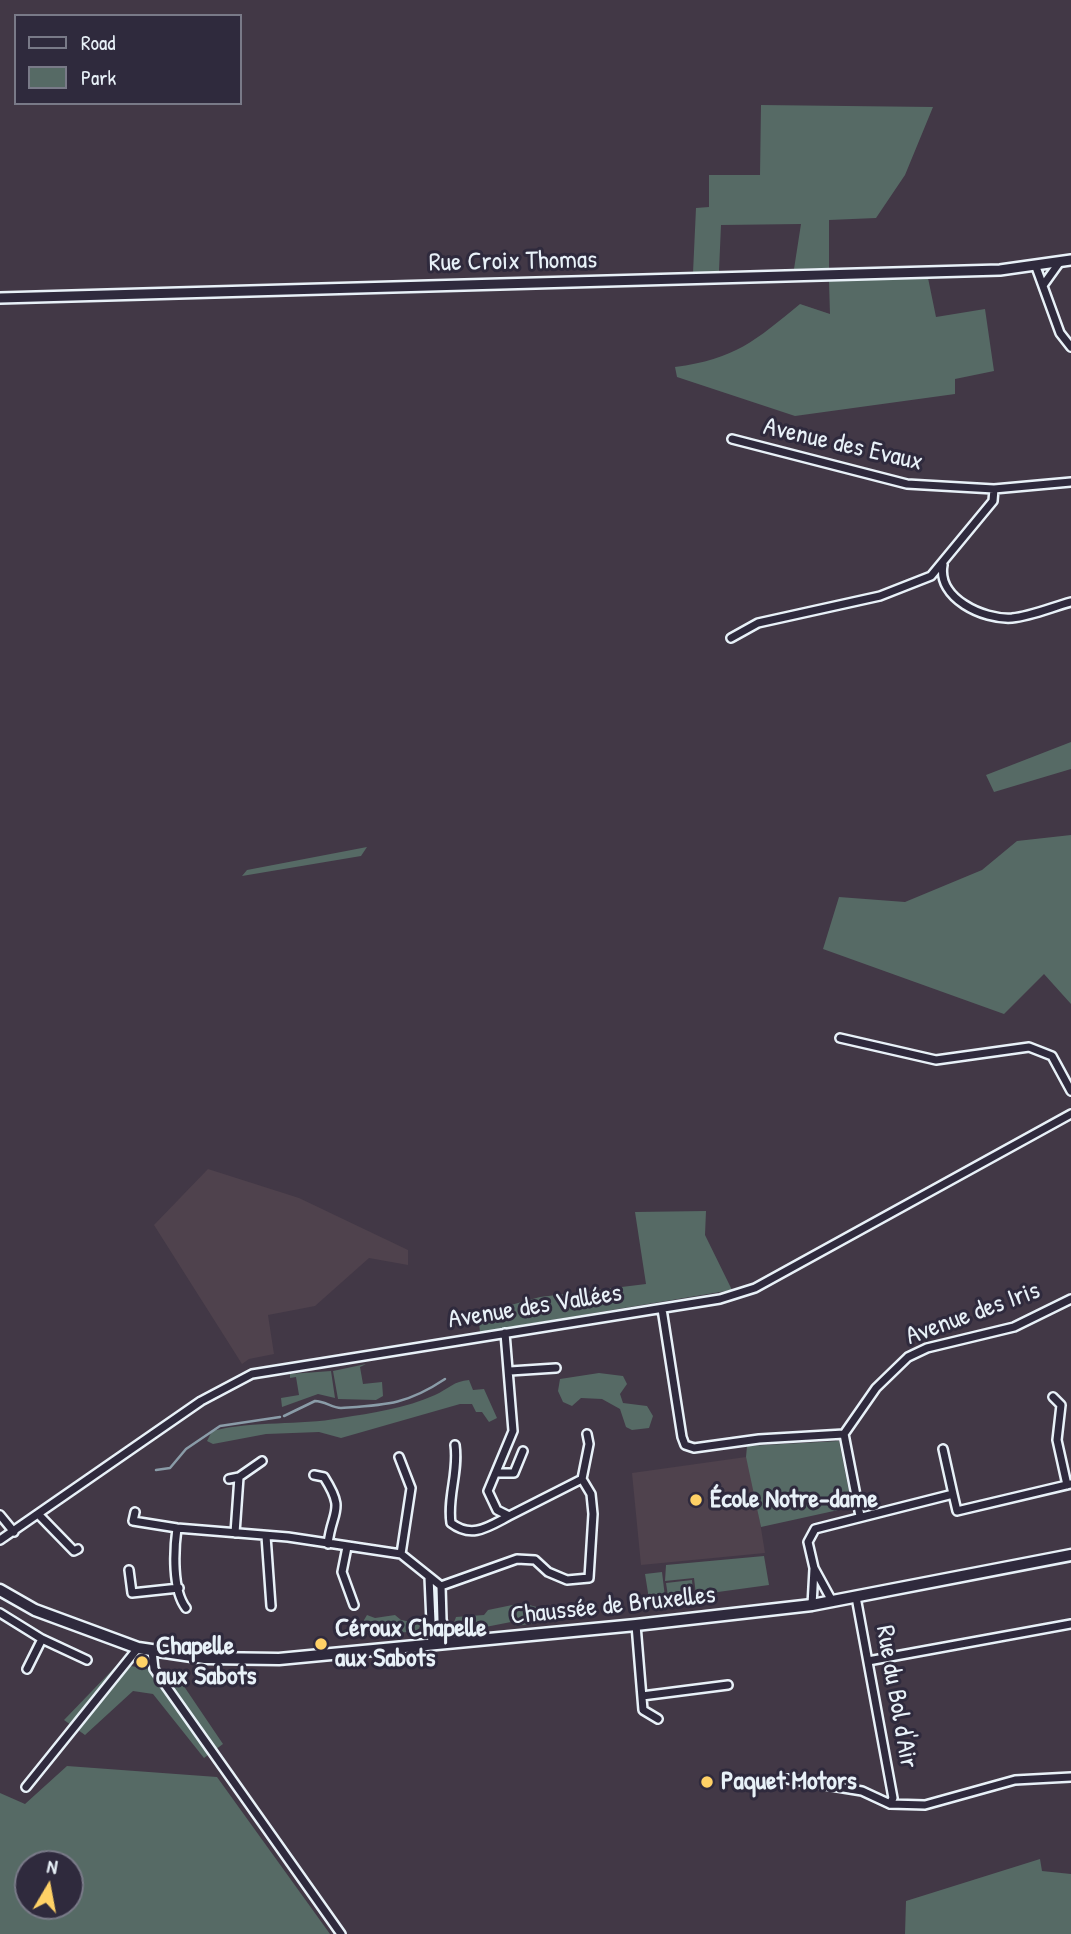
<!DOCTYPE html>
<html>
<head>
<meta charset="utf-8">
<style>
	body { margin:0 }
	#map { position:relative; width:1071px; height:1934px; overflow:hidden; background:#423846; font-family:"Patrick Hand",sans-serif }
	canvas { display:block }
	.legend { position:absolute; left:14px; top:14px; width:228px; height:91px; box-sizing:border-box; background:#2f2a3d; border:2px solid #797a88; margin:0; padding:9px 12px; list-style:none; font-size:21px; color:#e8f1f8 }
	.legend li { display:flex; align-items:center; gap:14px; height:35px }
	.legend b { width:35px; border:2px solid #797a88 }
	.north { position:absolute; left:14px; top:1850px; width:70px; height:70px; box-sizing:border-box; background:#2f2a3d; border:2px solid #797a88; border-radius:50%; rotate:10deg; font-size:19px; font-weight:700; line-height:28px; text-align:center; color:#e8f1f8 }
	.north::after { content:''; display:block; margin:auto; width:24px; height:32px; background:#ffd166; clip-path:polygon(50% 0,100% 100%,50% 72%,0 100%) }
</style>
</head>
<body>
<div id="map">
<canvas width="1071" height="1934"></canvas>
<ul class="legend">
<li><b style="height:9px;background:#2f2a3d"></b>Road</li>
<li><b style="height:19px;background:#566a65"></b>Park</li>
</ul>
<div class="north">N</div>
</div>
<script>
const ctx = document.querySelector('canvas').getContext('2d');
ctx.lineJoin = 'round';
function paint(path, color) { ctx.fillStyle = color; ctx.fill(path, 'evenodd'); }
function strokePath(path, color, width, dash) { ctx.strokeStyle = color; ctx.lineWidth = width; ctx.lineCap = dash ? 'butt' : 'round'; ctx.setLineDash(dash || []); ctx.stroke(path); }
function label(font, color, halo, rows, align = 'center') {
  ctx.font = font + ' "Patrick Hand",sans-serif'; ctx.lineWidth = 6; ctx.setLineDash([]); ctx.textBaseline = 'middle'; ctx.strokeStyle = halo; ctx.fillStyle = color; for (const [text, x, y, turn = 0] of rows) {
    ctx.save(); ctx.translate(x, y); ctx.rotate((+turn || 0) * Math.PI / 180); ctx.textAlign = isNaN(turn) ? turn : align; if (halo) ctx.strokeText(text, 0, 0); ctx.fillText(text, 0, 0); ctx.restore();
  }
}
const built = new Path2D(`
	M208,1169L299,1198L408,1250V1265L369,1258L315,1306L268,1315L274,1354L249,1359L242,1364L154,1225Z
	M746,1457L753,1479L765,1553L641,1565L632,1473Z`);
const green = new Path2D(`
	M761,105L933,107L905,175L876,218L829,220V268L794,269L801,224L721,225L719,271L693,273L696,208L709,207V175H760Z
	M928,278L936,317L985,309L994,371L955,379V394L795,416L677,377L675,367C735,359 755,341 800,304L830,314L829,281Z
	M1071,742V769L994,792L986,775Z
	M1071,835V1004L1044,974L1004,1014L823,949L839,897L905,902L982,870L1017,841Z
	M367,847L361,856L242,876L247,870Z
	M706,1211L705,1235L732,1290L480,1332L478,1314L540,1297L646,1284L635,1212Z
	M366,1364L360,1367L363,1384L382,1382L383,1396L376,1400L338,1399L333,1371Z
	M331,1371L335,1398L318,1394L282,1407L281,1398L299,1395L296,1377L290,1378V1374Z
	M599,1373L623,1376L627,1384L620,1394L623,1403L647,1406L653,1416L649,1428L632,1430L626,1427L620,1409L602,1399L581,1398L572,1406L563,1402L558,1391L560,1379Z
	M469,1380L473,1390L484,1389L497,1418L489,1422L482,1412H476L472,1404H460L341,1438L319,1432L266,1434L213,1444L207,1441L212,1431C256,1420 298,1426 341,1418C372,1413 406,1408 435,1395C448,1389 454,1381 469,1380Z
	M839,1441L852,1507L761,1527L746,1457L747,1446Z
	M764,1556L769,1585L696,1595L694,1578L665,1581L666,1565Z
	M662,1572L665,1597L649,1599L645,1574Z
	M692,1580L693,1593L668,1596L666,1583Z
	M522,1603L544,1609L558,1607L562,1619L516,1626L511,1622L460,1632L452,1628L456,1617L484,1615L488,1610Z
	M367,1615L375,1618L395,1615L401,1620L417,1623L420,1626L417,1632L367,1633L364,1620Z
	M118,1664L175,1673L223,1744L204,1758L153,1694L133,1691L85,1735L64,1720Z
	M67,1766L217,1777L330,1934H0V1793L25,1804ZM28,1864H70V1906H28Z
	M1040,1859L1042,1871L1071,1874V1934H905L906,1901Z`);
const stream = new Path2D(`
	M284,1416L315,1401C325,1401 332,1408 341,1408C385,1405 406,1405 445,1379
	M156,1470L170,1468L186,1449L220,1426L280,1417`);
const minor = new Path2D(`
	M1036,267L1060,333L1071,347
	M1044,284L1059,263
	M732,439L907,484L994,489L1071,482
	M943,565C937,598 983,620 1012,618C1032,616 1052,607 1071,602
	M731,638L758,623L880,596L931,576L993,501L994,489
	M840,1038L936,1060L1029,1047L1052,1056L1071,1091
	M662,1309L682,1437L685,1445L694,1448L759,1439L844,1434L876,1388L908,1357L927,1348L1014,1327L1071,1299
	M510,1371L556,1368
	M1053,1397L1061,1405L1057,1440L1067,1485
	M844,1434L860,1516
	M455,1445C459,1472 447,1497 451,1523C472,1539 488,1527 509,1516
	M943,1449L953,1494
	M399,1457L411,1488L401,1554
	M496,1473H514L523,1451
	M314,1475L324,1477C346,1512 332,1509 328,1544
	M229,1479L239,1477
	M582,1479L589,1444L587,1434
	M135,1512L133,1521L177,1528L288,1537L401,1554L441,1586L517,1559L535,1560L548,1572L567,1580L589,1578L593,1514L591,1494L582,1479L509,1516L497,1510L488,1491L513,1431L505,1333
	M0,1515L14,1532
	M39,1515L74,1551L78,1549
	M177,1528C174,1550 172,1590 186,1608
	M235,1533L239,1477L262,1461
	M266,1536L271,1606
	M0,1540L201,1401L252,1374L720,1299L755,1288L1071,1114
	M347,1547L342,1572L354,1605
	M129,1570L132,1593L179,1588
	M429,1577L432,1645
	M441,1586L442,1620L450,1643
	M856,1597L893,1798L890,1804
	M832,1601L814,1568L808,1542L815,1529L953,1494L957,1511L1071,1484
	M812,1605L814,1569
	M0,1613L42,1639L87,1660
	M636,1625L643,1710L658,1719
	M152,1651L154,1669L341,1934
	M868,1661L1071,1624
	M27,1669L42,1639
	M642,1696L728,1685
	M788,1779L862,1791L890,1804L925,1805L1015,1780L1071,1777
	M26,1787L138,1648`);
const tertiary = new Path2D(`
	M0,298L1000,270L1071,260`);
const secondary = new Path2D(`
	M0,1590L35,1610L138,1648L205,1658L279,1659L636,1625L812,1605L1071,1555`);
const markers = [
	[696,1500,7,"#ffd166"],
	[321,1644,7,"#ffd166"],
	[142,1662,7,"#ffd166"],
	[707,1782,7,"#ffd166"]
];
const streetNames = [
	["Rue Croix Thomas",513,262,-1],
	["Avenue des Evaux",843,445,13],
	["Avenue des Vallées",535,1307,-9],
	["Avenue des Iris",973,1314,-20],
	["Chaussée de Bruxelles",613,1606,-6],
	["Rue du Bol d'Air",896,1697,80]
];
const poiNames = [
	["École Notre-dame",710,1500],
	["Céroux Chapelle",335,1629],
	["aux Sabots",335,1659],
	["Chapelle",156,1647],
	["aux Sabots",156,1677],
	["Paquet Motors",721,1782]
];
paint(built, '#4f424d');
paint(green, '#566a65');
strokePath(stream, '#8a9ca8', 2.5);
strokePath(minor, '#e8f1f8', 12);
strokePath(tertiary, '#e8f1f8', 14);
strokePath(secondary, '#e8f1f8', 15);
strokePath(minor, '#2f2a3d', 7);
strokePath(tertiary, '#2f2a3d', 9);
strokePath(secondary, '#2f2a3d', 10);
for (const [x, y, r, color] of markers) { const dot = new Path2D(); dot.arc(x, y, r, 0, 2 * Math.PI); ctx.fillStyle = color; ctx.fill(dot); strokePath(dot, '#2f2a3d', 2.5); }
label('26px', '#e8f1f8', '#2f2a3d', streetNames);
label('bold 26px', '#e8f1f8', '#2f2a3d', poiNames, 'left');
</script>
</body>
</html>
